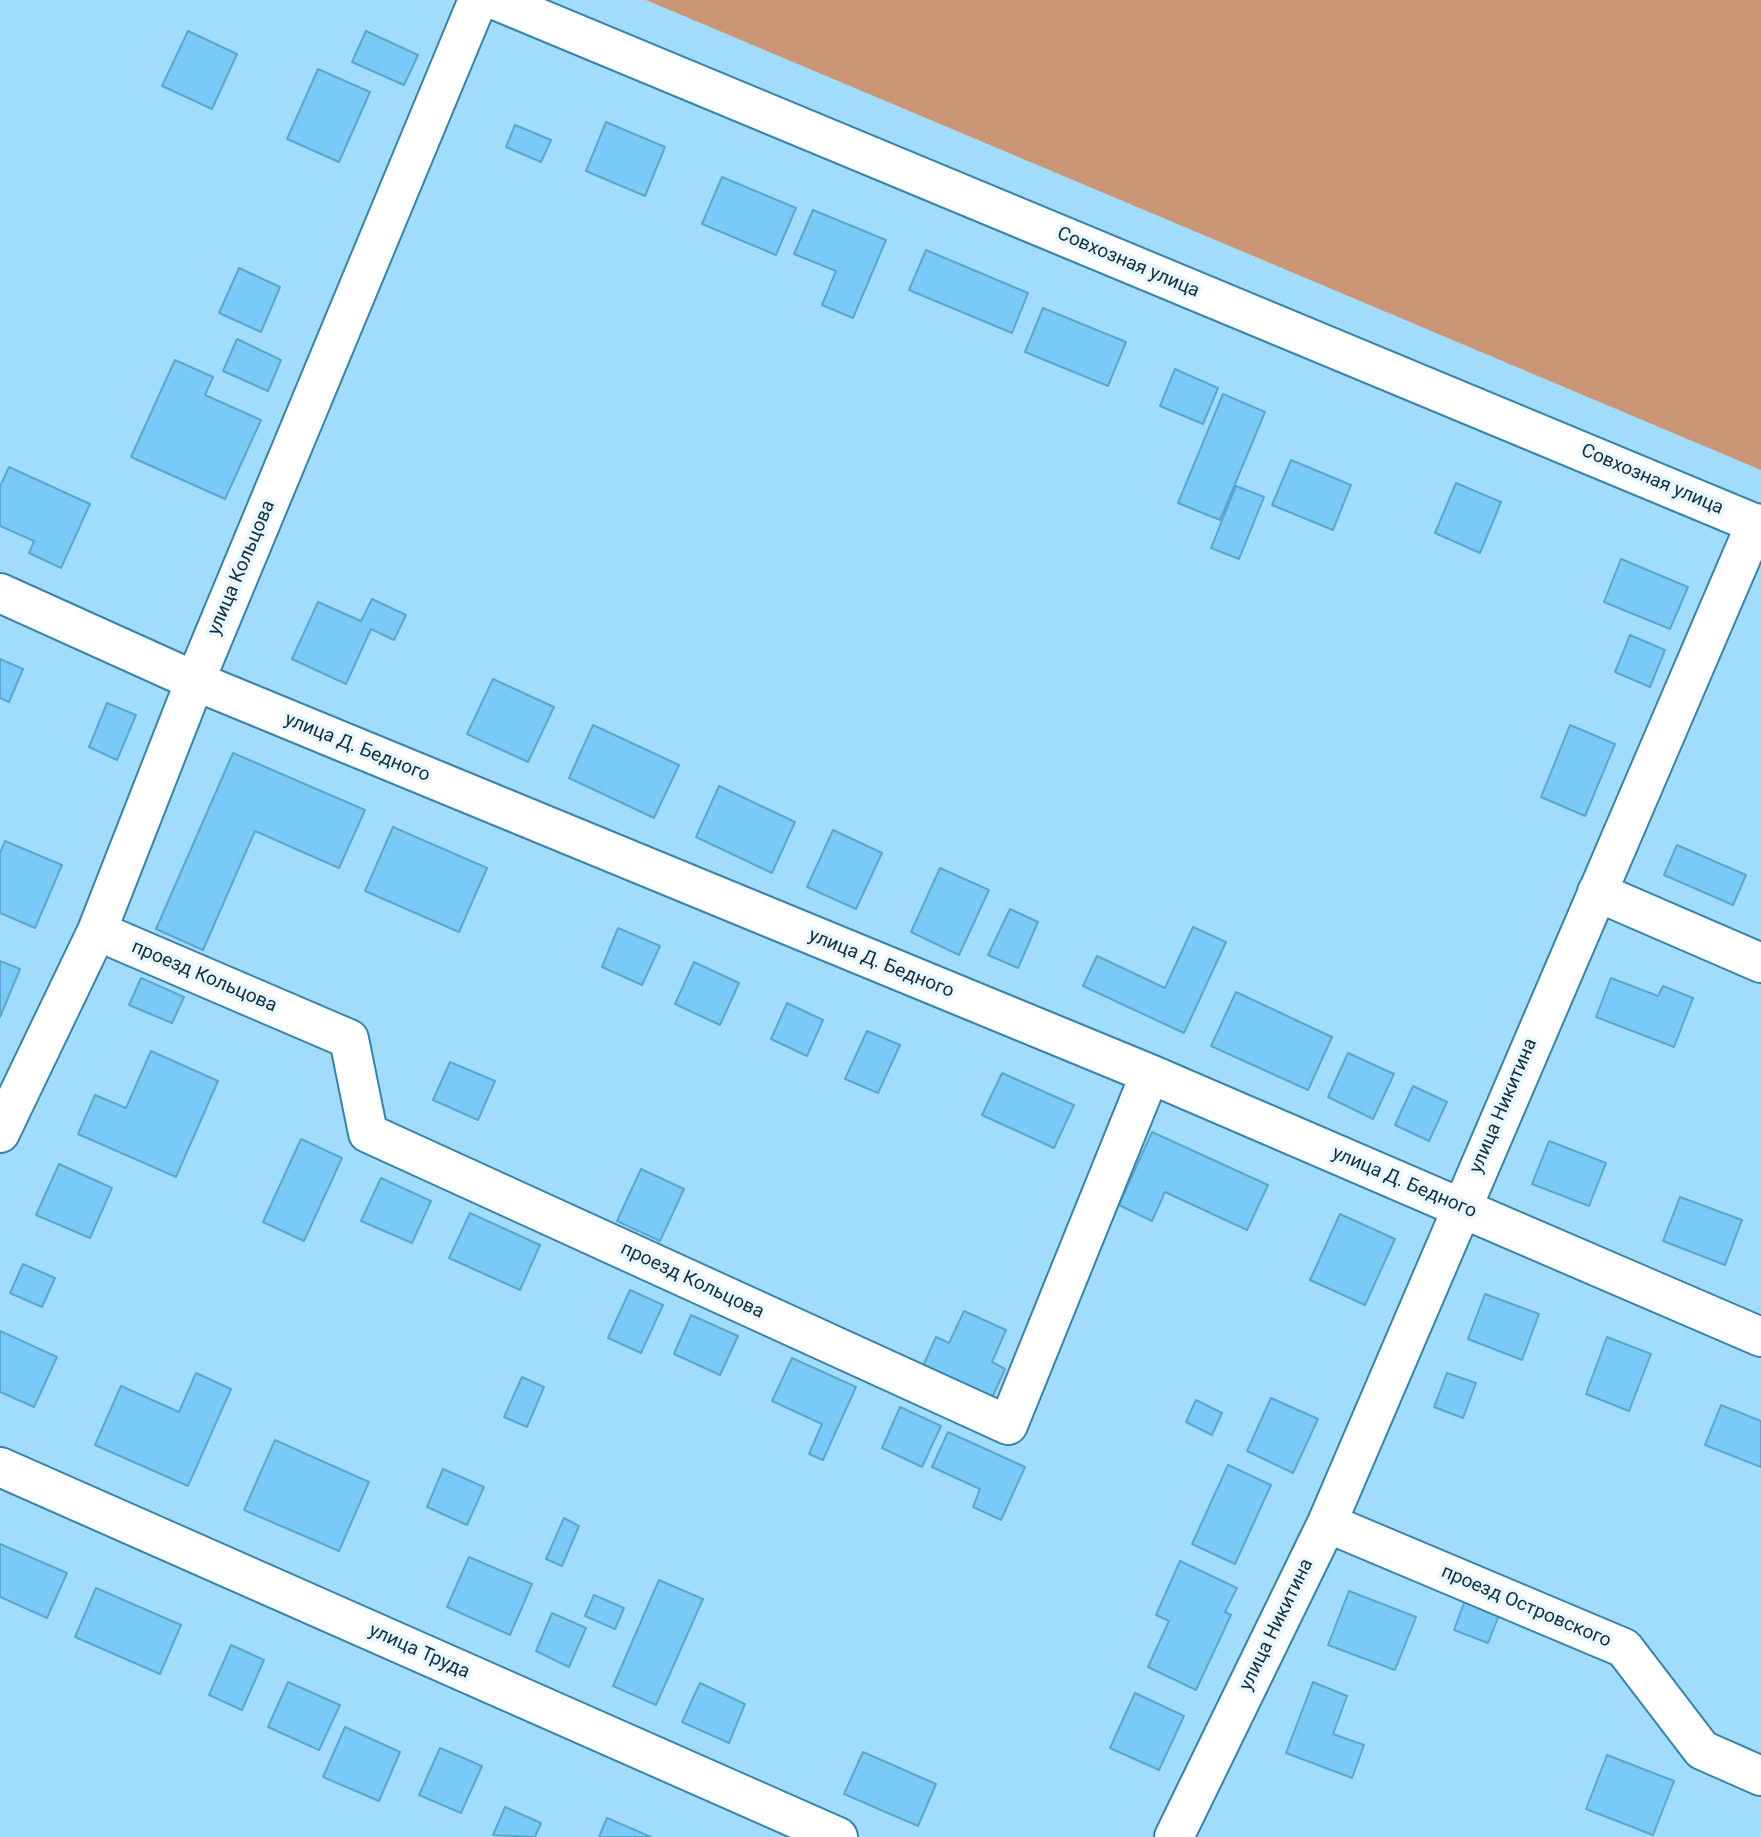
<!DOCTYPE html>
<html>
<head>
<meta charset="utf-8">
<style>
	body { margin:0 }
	canvas { display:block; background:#a1dcfd }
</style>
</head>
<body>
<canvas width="1761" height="1837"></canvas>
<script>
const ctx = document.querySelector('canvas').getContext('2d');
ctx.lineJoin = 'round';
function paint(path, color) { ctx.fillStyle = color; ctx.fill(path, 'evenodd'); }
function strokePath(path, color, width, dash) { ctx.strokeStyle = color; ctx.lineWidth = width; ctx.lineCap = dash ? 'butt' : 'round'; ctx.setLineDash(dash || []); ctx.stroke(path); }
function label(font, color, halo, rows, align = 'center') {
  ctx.font = font + ' Roboto,sans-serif'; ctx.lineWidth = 7; ctx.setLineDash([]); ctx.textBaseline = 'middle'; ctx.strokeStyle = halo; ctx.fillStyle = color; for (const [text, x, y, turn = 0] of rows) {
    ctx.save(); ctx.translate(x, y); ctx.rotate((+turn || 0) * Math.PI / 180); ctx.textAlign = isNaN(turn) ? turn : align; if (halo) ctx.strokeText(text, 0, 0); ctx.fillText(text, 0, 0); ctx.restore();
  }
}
const green = new Path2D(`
	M646,0H1761V470Z`);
const building = new Path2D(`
	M188,31L237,54L212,109L162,86Z
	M366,31L418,55L404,85L352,62Z
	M318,69L370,92L339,162L287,139Z
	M606,122L665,147L645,196L586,171Z
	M515,125L551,140L541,162L506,147Z
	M722,177L796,208L776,255L702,224Z
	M813,210L886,240L853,318L822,305L836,271L794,254Z
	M926,250L1028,293L1012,333L909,290Z
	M239,268L280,287L261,332L219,313Z
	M1043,308L1126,342L1108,386L1025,352Z
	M237,339L281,360L268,391L223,371Z
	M175,360L213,377L205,395L261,420L225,499L131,457Z
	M1175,369L1218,388L1203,424L1160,406Z
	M1223,394L1265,412L1220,520L1178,503Z
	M1291,460L1351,485L1333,530L1272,505Z
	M9,467L90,504L61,568L29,553L34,541L0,526V486Z
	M1456,483L1501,502L1480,553L1435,533Z
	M1236,486L1264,497L1239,559L1211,548Z
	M1621,559L1688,587L1670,629L1604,602Z
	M372,599L406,615L394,640L371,629L346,684L292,659L318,602L361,621Z
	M1630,635L1665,650L1650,687L1615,672Z
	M0,659L23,669L9,702L0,698Z
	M493,679L554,707L528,762L467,734Z
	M107,703L136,715L117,760L89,747Z
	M593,725L679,765L654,818L569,778Z
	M1570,725L1615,744L1585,816L1541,797Z
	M233,753L365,810L339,868L255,831L203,950L156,929Z
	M719,786L795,822L772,873L696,837Z
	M393,827L487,868L459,932L365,891Z
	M833,830L882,853L856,909L807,887Z
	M5,841L62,865L35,928L0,913V853Z
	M1677,845L1746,875L1733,905L1664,875Z
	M940,868L989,890L959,955L911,932Z
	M1010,909L1038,922L1018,968L988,955Z
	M1193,927L1226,942L1184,1033L1083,986L1097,956L1165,988Z
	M618,928L660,946L642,985L602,967Z
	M0,961L20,969L0,1017Z
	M694,962L739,983L720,1025L675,1004Z
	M141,978L184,997L172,1023L129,1005Z
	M1611,978L1658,996L1663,986L1693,998L1674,1047L1596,1017Z
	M1236,992L1332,1037L1308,1090L1211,1046Z
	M787,1003L823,1020L807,1056L771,1039Z
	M867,1031L900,1045L878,1093L845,1079Z
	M151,1051L218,1081L176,1177L78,1134L95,1095L126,1108Z
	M1348,1053L1394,1074L1373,1119L1328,1097Z
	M450,1062L495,1081L478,1120L433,1100Z
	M1002,1073L1074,1105L1054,1148L982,1115Z
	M1413,1086L1447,1102L1429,1141L1395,1125Z
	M1152,1132L1268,1185L1247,1230L1165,1192L1152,1221L1119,1205Z
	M301,1139L342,1158L304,1241L263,1222Z
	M1549,1141L1606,1163L1589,1206L1532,1184Z
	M59,1164L112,1188L90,1238L36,1215Z
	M641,1169L684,1189L660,1241L617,1221Z
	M381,1178L431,1201L412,1243L361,1221Z
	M1680,1197L1742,1220L1725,1265L1663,1241Z
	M470,1213L540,1245L520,1290L449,1258Z
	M1340,1214L1395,1239L1365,1305L1310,1280Z
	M23,1264L55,1278L42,1307L10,1293Z
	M630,1290L663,1305L641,1353L608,1338Z
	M1485,1294L1539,1314L1522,1360L1468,1339Z
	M964,1311L1006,1330L992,1362L1005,1369L992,1398L923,1366L936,1337L949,1343Z
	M691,1315L738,1336L720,1375L674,1354Z
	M0,1331L57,1357L34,1407L0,1392Z
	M1607,1337L1651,1354L1629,1411L1586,1394Z
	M792,1358L856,1387L823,1460L809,1454L822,1424L772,1401Z
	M196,1373L231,1389L188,1486L95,1445L121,1386L179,1412Z
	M1447,1373L1476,1383L1463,1418L1434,1407Z
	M522,1377L544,1387L527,1427L504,1417Z
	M1271,1398L1318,1419L1293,1473L1247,1451Z
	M1196,1400L1222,1413L1212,1435L1186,1422Z
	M1721,1405L1761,1421V1467L1705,1445Z
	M900,1407L941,1426L922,1467L882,1448Z
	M948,1432L1025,1467L1001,1520L973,1507L980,1489L932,1467Z
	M275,1440L369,1482L339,1551L244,1510Z
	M1228,1465L1271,1485L1235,1564L1192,1544Z
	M443,1469L484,1487L467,1525L427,1507Z
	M564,1518L579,1526L562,1566L546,1559Z
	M0,1544L67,1573L47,1618L0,1597Z
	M469,1557L532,1584L510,1635L447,1607Z
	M1180,1561L1237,1588L1225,1612L1231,1615L1196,1690L1148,1667L1169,1621L1156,1615Z
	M659,1580L703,1599L656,1705L613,1686Z
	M96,1588L181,1625L160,1674L75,1637Z
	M1349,1591L1416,1617L1395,1670L1328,1645Z
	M1468,1592L1503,1605L1488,1643L1454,1630Z
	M594,1595L624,1608L615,1629L585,1616Z
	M552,1613L586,1628L569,1667L536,1651Z
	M231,1645L264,1660L242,1710L209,1695Z
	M288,1682L340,1705L319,1750L268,1727Z
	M1313,1682L1347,1696L1333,1734L1364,1745L1352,1778L1286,1753Z
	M700,1683L745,1704L729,1743L682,1722Z
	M1135,1693L1184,1716L1159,1770L1110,1748Z
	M345,1727L400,1752L379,1801L323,1777Z
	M440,1748L482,1766L461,1813L419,1795Z
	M863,1752L936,1784L918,1826L844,1794Z
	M1607,1755L1674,1781L1653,1835L1586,1809Z
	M505,1807L541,1823L535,1837L493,1835Z
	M607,1818L651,1837H599Z`);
const minor = new Path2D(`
	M495,0L1761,526
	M0,593L195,681L1150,1074L1761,1337
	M1597,892L1761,963
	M97,931L349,1039L368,1133L1008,1425L1150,1074
	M0,1133L97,931L195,681L478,0
	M0,1467L838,1837
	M1327,1523L1624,1648L1702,1750L1761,1776
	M1174,1837L1327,1523L1756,523`);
const streetNames = [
	["Совхозная улица",1128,263,23],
	["Совхозная улица",1652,480,23],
	["улица Кольцова",242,568,-67],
	["улица Д. Бедного",357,748,22],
	["улица Д. Бедного",881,964,22],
	["проезд Кольцова",204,977,23],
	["улица Никитина",1504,1106,-67],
	["улица Д. Бедного",1404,1183,23],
	["проезд Кольцова",692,1281,25],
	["проезд Островского",1526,1607,23],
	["улица Никитина",1277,1625,-64],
	["улица Труда",419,1652,24]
];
paint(green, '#cb9675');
paint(building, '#79caf6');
strokePath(building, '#5ca7cf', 2);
strokePath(minor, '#3784ab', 42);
strokePath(minor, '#fff', 38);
label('19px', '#103041', '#e8f6fe', streetNames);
</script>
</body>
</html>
